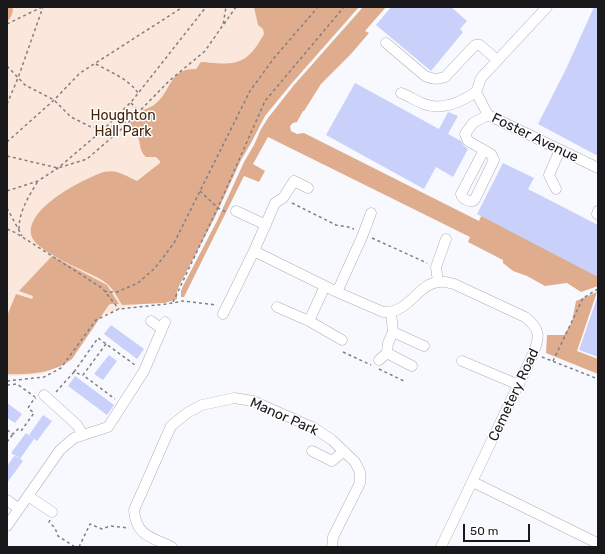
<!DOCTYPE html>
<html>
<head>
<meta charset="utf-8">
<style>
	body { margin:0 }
	#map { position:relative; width:605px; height:554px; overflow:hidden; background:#f8f9fe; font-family:Rubik,sans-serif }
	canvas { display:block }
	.frame { position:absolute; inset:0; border:8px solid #19191c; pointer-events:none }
	.scale { position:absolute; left:463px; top:524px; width:67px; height:18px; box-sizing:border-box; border:2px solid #19191c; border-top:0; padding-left:5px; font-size:12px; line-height:14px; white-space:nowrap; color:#19191c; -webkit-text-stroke:3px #fff; paint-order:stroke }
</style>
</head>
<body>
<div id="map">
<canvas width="605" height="554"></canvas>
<div class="frame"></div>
<div class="scale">50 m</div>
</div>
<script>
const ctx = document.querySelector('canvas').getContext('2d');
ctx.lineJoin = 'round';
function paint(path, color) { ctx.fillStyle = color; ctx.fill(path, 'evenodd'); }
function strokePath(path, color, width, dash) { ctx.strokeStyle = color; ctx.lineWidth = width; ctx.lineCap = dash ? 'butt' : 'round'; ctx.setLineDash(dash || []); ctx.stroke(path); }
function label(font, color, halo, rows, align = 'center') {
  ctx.font = font + ' Rubik,sans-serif'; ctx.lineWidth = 3; ctx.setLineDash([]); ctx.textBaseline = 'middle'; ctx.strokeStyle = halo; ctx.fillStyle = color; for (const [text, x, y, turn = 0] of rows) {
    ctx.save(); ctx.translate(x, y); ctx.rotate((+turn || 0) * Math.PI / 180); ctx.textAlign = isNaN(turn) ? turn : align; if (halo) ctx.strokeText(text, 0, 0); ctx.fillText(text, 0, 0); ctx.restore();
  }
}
const green = new Path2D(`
	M7,7H341L263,100L171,299L123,307L96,318L61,364L43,374L7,376Z`);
const forest = new Path2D(`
	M7,7H13C13,13 11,18 7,22Z
	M254,7H359L292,83L265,116L251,143L241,160L214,219L180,284L177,291V299L165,303L122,305C117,297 113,288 106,283C96,275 77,269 65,262C57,258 36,246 33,239C21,215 67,189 83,181C110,168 111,168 137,181L160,163V161L156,157H146C139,151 141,144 138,137C135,131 129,127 131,120C133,112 147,110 154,105C172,92 168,68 196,69L201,62H204C236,66 248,64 264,34L263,29L258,25Z
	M363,7H386L365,31L369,33L351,54L321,84L304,111H303L297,122L293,123L290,126L291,131L297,134L304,133L479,221L482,214L598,275V286L581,292L567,283L545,286L527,276L513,271L503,263V260L468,242L470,237L268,137L253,164L265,171L259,182L244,176L184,297H181V291L183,286L217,221L244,162L254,145L261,129L268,118L294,85Z
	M52,256L107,285L119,304H110L108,306L72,359C55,373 29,375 7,374V316L16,294L32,299L33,296L19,291Z
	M597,292L577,351L598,359V374L546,353L547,335H564L572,322L576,301Z`);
const building = new Path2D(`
	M391,7H451L467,21L460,29L463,32L431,71L376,25Z
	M594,7H598V156L538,124L566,69Z
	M355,83L439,129L448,112L458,116L448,134L461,141L464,146L468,149L453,177L436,167L424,189L326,135Z
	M503,163L534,178L528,189L598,225V277L477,214Z
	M597,298L598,299V357L579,350Z
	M111,325L144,349L137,359L104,334Z
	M109,355L117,361L103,380L94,374Z
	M75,376L114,405L107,415L68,386Z
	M7,403L22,414L15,423L7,418Z
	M43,415L52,421L37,441L29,435Z
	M26,433L34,439L20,459L11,453Z
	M15,455L23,461L7,483V466Z`);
const path = new Path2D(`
	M7,24L42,7
	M224,24L236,7
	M96,64C110,72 129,79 138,93
	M7,66L25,85L54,100L71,117L91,127L104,129L126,122
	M131,103L139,111
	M7,104L18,78L43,7
	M7,142L54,100L80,73L183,7
	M7,156L58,168L87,159L125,126L169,81L205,51L223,25L226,7
	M7,191L38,181L58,168L104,129L132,101L206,7
	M200,191L218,208L228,213
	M292,203L336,225L348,227L354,229
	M7,208L22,236
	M7,229L16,233L102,288L119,309
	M19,229C19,211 29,196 38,181
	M372,238L427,263
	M104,291L110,292H117L138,283L155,268L174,243L250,91L274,58L318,7
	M173,302L219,205L265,101L344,7
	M106,344L83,375L115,399
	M343,352L371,365
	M542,357L598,379
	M553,361L583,298L598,289
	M379,369L406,382
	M74,372L98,338L135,365
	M7,381L44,377L61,368L96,320L119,309L167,304L183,301L217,305
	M7,385L17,384L35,397
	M56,392L74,372L82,375
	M7,430L13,434L18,429L21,431L34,413L28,408L34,399L36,398
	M7,442L13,434
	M50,520L49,522L55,528L58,536L75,547
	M79,547L90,524L102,529L110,526L129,528`);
const minor = new Path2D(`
	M547,7L481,78L476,92L488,115L598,168
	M386,43L425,76C433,79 437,80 445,77L475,45H480L497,60
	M401,93C409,96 416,101 424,104C442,111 461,102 476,92
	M484,150L461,194C462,199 469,202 473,201L475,199L494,160L491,154L468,141L465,134L473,123L488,115
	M556,189L549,175L560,150
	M236,211L266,225
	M597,214L598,211
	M254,251L337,292L383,312C411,313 416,284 439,282C444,281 449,283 454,284L525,317C541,330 540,336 533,354L441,547
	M438,282L436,267L446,239
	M337,292L362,237L371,213
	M277,307L309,321L342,340
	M223,314L254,251L275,203L283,198L294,181L308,188
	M151,321L162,329
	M309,321L325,286
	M393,332L424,346
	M387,353L412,366
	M379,360L387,353L388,343L393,332L391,312
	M462,361L519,385
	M44,395L77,425L83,435
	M312,451L332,461L344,451
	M473,482L597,543
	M28,496L52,512
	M7,500L19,509
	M7,526L60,450L74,438L108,427L144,371L165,322
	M172,547C151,537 136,536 134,510L171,426L187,413L202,405L234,398L253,401L314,428L332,440L355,462L360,472V483L333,537L332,547`);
const parkNames = [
	["Houghton",123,116],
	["Hall Park",123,132]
];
const streetNames = [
	["Foster Avenue",535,138,26],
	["Cemetery Road",514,395,-65],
	["Manor Park",284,417,24]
];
paint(green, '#fbe7db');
paint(forest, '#dfac8d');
paint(building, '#c9d0fa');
strokePath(minor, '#adafb7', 11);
strokePath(path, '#7f7f83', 1.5, [3, 3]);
strokePath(minor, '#fff', 10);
label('14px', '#44230b', '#fff', parkNames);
label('14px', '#19191c', '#fff', streetNames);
</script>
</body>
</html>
